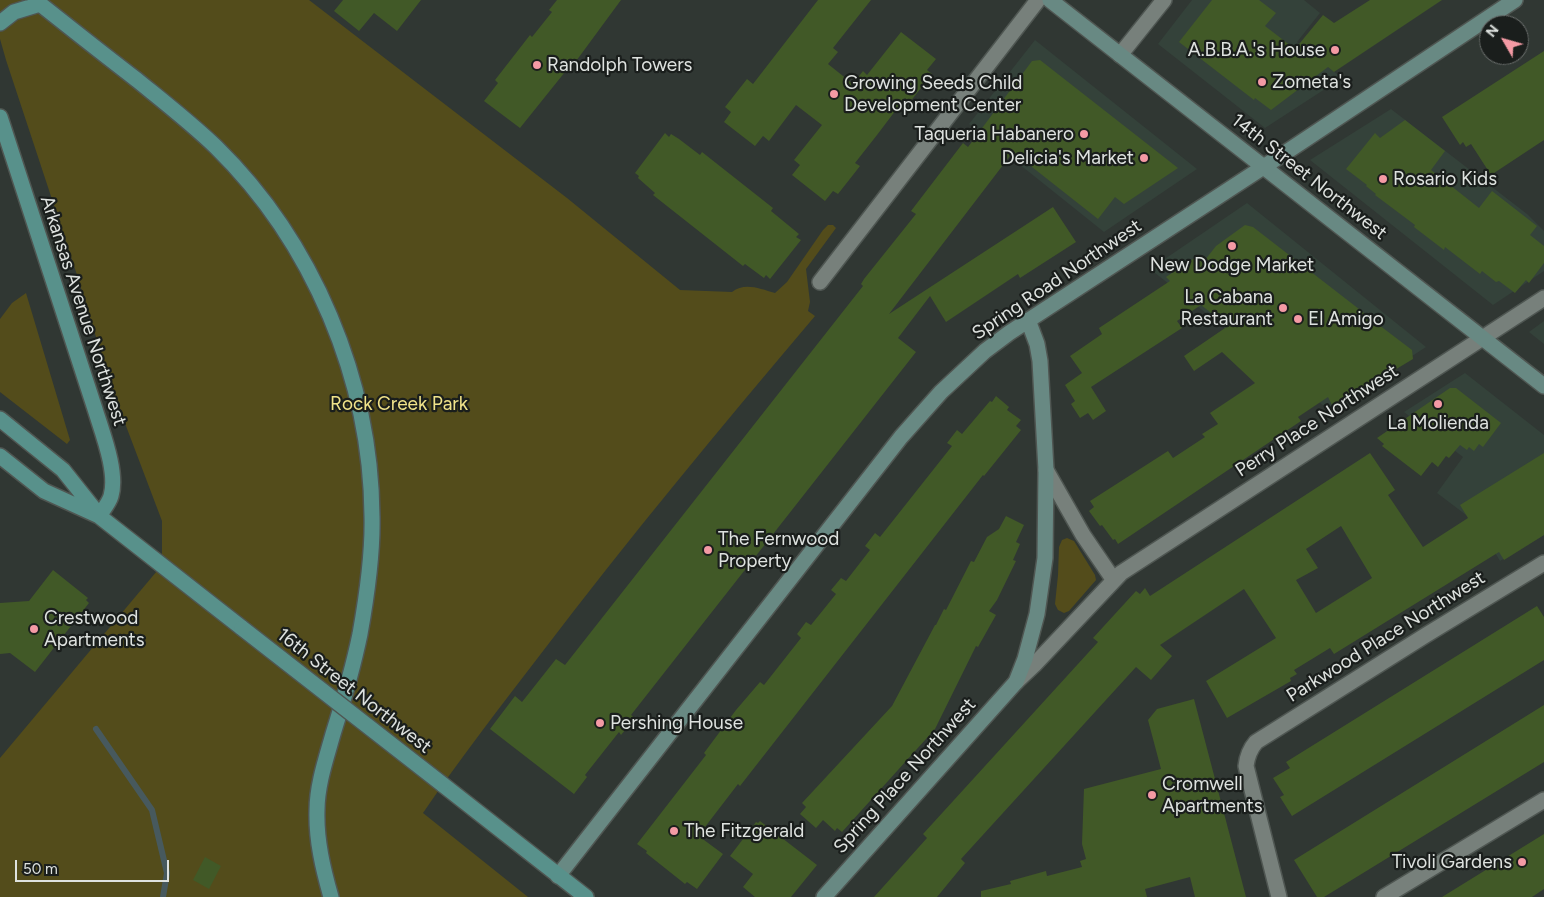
<!DOCTYPE html>
<html>
<head>
<meta charset="utf-8">
<style>
	body { margin:0 }
	#map { position:relative; width:1544px; height:897px; overflow:hidden; background:#303733; font-family:Figtree,sans-serif }
	canvas { display:block }
	.north { position:absolute; left:1479px; top:15px; width:50px; height:50px; box-sizing:border-box; background:#1a1e1c; border:1px solid #686c6a; border-radius:50%; rotate:308deg; font-size:14px; font-weight:700; line-height:20px; text-align:center; color:#dee2df }
	.north::after { content:''; display:block; margin:auto; width:18px; height:22px; background:#f49aa4; clip-path:polygon(50% 0,100% 100%,50% 72%,0 100%) }
	.scale { position:absolute; left:15px; top:860px; width:154px; height:22px; box-sizing:border-box; border:2px solid #dee2df; border-top:0; padding-left:6px; font-size:15px; line-height:18px; white-space:nowrap; color:#dee2df; -webkit-text-stroke:4px #1a1e1c; paint-order:stroke }
</style>
</head>
<body>
<div id="map">
<canvas width="1544" height="897"></canvas>
<div class="north">N</div>
<div class="scale">50 m</div>
</div>
<script>
const ctx = document.querySelector('canvas').getContext('2d');
ctx.lineJoin = 'round';
function paint(path, color) { ctx.fillStyle = color; ctx.fill(path, 'evenodd'); }
function strokePath(path, color, width, dash) { ctx.strokeStyle = color; ctx.lineWidth = width; ctx.lineCap = dash ? 'butt' : 'round'; ctx.setLineDash(dash || []); ctx.stroke(path); }
function label(font, color, halo, rows, align = 'center') {
  ctx.font = font + ' Figtree,sans-serif'; ctx.lineWidth = 4.5; ctx.setLineDash([]); ctx.textBaseline = 'middle'; ctx.strokeStyle = halo; ctx.fillStyle = color; for (const [text, x, y, turn = 0] of rows) {
    ctx.save(); ctx.translate(x, y); ctx.rotate((+turn || 0) * Math.PI / 180); ctx.textAlign = isNaN(turn) ? turn : align; if (halo) ctx.strokeText(text, 0, 0); ctx.fillText(text, 0, 0); ctx.restore();
  }
}
const built = new Path2D(`
	M1192,0H1304L1320,13L1297,42L1342,78L1265,128L1158,44Z
	M1035,40L1197,169L1104,232L969,124Z
	M1391,109L1527,214L1544,231V271L1493,305L1310,160Z
	M1247,203L1426,347L1329,410L1150,269Z
	M1544,321V344L1529,332Z
	M1465,373L1544,435V535L1500,561L1478,524L1437,493L1463,457L1404,412Z`);
const green = new Path2D(`
	M0,0H309L567,198L680,290L732,292C745,282 760,289 775,293L787,282L823,230L828,225H833L836,228L806,269L810,302L808,311L815,316C721,427 628,539 540,655C500,707 460,759 423,813L528,897H0V758L162,565V521L112,389L76,272L6,60L0,39Z
	M26,293L70,440L67,444L0,392V319L12,303Z
	M1067,538L1074,541L1095,575L1096,580L1069,611L1064,613L1058,610L1055,604L1058,575L1059,547L1062,540Z`);
const stream = new Path2D(`
	M96,729L152,810L167,873L163,897`);
const building = new Path2D(`
	M343,0H421L397,31L374,13L359,31L334,11Z
	M557,0H621L571,68L569,67L520,128L484,101L498,83L495,80L530,35L532,37L552,12L549,10Z
	M818,0H871L833,48L838,52L828,64L853,84L863,71L867,75L901,32L936,59L927,70L932,74L910,102L905,98L877,135L855,163L860,166L853,175L838,194L833,191L825,201L792,175L800,165L794,160L822,125L796,105L769,141L763,136L755,146L724,122L731,112L725,107L747,79L753,84Z
	M1212,0H1259L1276,13L1265,26L1295,49L1323,15L1334,23L1370,0H1442L1334,72L1328,67L1271,110L1255,98L1254,100L1179,42Z
	M1544,51V140L1491,175L1471,144L1466,147L1463,142L1460,145L1442,117Z
	M1040,60L1178,168L1124,204L1115,197L1098,219L1013,152L889,314L1053,207L1076,242L1020,278L1018,274L946,322L930,296L898,338L916,352L631,715L635,718L621,735L619,732L585,775L587,777L574,794L490,729L515,696L522,702L556,659L565,665L863,286L861,284L864,279L916,214L911,211L963,143L968,147L1032,61Z
	M1405,120L1445,151L1431,170L1479,208L1492,191L1537,226L1530,235L1544,246V263L1529,283L1526,280L1515,293L1499,281L1496,282L1482,271L1480,274L1445,247L1444,250L1414,227L1415,225L1375,195L1376,194L1366,186L1367,185L1346,169L1375,133L1380,138Z
	M665,133L669,137L671,134L679,139L700,155L702,152L773,208L771,211L799,234L796,237L801,240L770,279L766,275L764,278L745,264L743,266L653,195L655,193L638,178L639,176L635,173Z
	M1245,225L1253,227L1368,316L1376,318L1379,325L1412,350L1413,359L1333,407L1328,397L1298,417L1301,421L1118,544L1115,539L1113,540L1102,525L1100,526L1089,511L1094,507L1090,501L1168,451L1173,458L1205,437L1202,434L1218,424L1210,413L1255,383L1222,352L1194,371L1184,356L1228,326L1201,305L1177,321L1182,328L1091,387L1106,411L1093,420L1088,413L1080,418L1071,404L1075,401L1065,385L1082,373L1070,356L1102,334L1099,328L1170,281L1166,277L1199,255L1205,260L1216,246Z
	M1450,388H1456L1501,423L1483,447L1479,444L1474,451L1469,447L1467,450L1460,445L1449,458L1446,456L1438,467L1432,462L1421,476L1382,446L1384,444L1377,438Z
	M996,396L1009,407L1007,410L1021,420L1016,426L1021,430L984,476L983,475L740,786L738,784L705,827L706,829L700,837L723,854L697,889L687,882L685,884L646,853L647,851L637,844L706,755L704,753L736,710L760,682L764,685L801,638L797,634L806,622L811,625L836,594L831,590L841,578L846,581L870,550L865,546L875,533L880,537L952,446L947,443L957,430L962,434L990,401L992,402Z
	M1370,453L1395,490L1388,495L1423,547L1468,518L1460,505L1544,453V535L1504,560L1499,552L1334,654L1330,648L1294,670L1297,674L1290,678L1291,681L1227,718L1206,681L1276,638L1244,589L1160,645L1172,656L1151,680L1136,667L961,859L965,863L937,897H874L927,838L923,834L1098,642L1093,638L1136,591L1140,594L1145,588L1150,596ZM1341,526L1372,578L1316,613L1296,580L1318,568L1306,549Z
	M1006,516L1024,525L1016,542L1020,544L1013,560L1016,561L997,600L989,611L996,615L978,647L976,646L935,729L842,832L837,828L835,831L823,820L816,828L800,814L806,807L802,803L892,706L935,625H936L944,609L946,610L971,561L974,562L987,537L999,529Z
	M53,570L88,598L86,600L89,603L35,672L10,653L0,654V603L29,601Z
	M1537,606L1544,617V660L1292,816L1280,797L1284,795L1273,778L1290,768L1286,762Z
	M1194,699L1246,897H1195L1190,877L1145,889L1147,897H981V891L1011,884L1010,881L1046,871L1047,876L1082,867L1080,861L1086,859L1082,844L1084,789L1161,769L1148,720L1157,709Z
	M1544,705V762L1324,897H1317L1294,860Z
	M760,821L817,865L791,897H755L743,887L753,874L730,856L756,822L758,823Z
	M1544,834V889L1532,897H1442Z
	M205,857L221,866L209,889L193,880Z`);
const street = new Path2D(`
	M1120,55L1164,0
	M820,282L1038,0
	M1046,470L1083,535L1113,579
	M1016,682L1034,665L1121,573L1544,298
	M1279,897L1246,766C1247,757 1250,749 1256,742L1426,635L1544,563
	M1384,897L1544,800`);
const secondary = new Path2D(`
	M1050,0L1544,386
	M558,876L901,437L941,392L985,351L1009,333L1291,149L1515,0
	M824,897L1016,682L1025,659L1037,614L1045,558L1046,470L1040,361L1037,344L1028,320`);
const primary = new Path2D(`
	M35,0C69,27 103,54 137,80C164,102 191,123 216,147C313,242 371,380 372,516C373,555 367,595 360,634C353,668 343,702 333,734C326,759 317,785 317,810C316,840 323,869 331,897
	M0,23L14,12L40,4
	M0,117L95,409C102,432 118,472 111,496C109,503 103,510 99,516
	M0,419L63,470L98,514
	M0,456L44,491L99,516L242,628
	M442,784L586,897`);
const primaryBridge = new Path2D(`
	M242,628L442,784`);
const markers = [
	[1335,50,5,"#f49aa4"],
	[537,65,5,"#f49aa4"],
	[1262,82,5,"#f49aa4"],
	[834,94,5,"#f49aa4"],
	[1084,134,5,"#f49aa4"],
	[1144,158,5,"#f49aa4"],
	[1383,179,5,"#f49aa4"],
	[1232,246,5,"#f49aa4"],
	[1283,308,5,"#f49aa4"],
	[1298,319,5,"#f49aa4"],
	[1438,404,5,"#f49aa4"],
	[708,550,5,"#f49aa4"],
	[34,629,5,"#f49aa4"],
	[600,723,5,"#f49aa4"],
	[1152,795,5,"#f49aa4"],
	[674,831,5,"#f49aa4"],
	[1522,862,5,"#f49aa4"]
];
const poiNames = [
	["A.B.B.A.'s House",1325,50,"right"],
	["Randolph Towers",547,65],
	["Zometa's",1272,82],
	["Growing Seeds Child",844,83],
	["Development Center",844,105],
	["Taqueria Habanero",1074,134,"right"],
	["Delicia's Market",1134,158,"right"],
	["Rosario Kids",1393,179],
	["New Dodge Market",1232,265,"center"],
	["La Cabana",1273,297,"right"],
	["Restaurant",1273,319,"right"],
	["El Amigo",1308,319],
	["La Molienda",1438,423,"center"],
	["The Fernwood",718,539],
	["Property",718,561],
	["Crestwood",44,618],
	["Apartments",44,640],
	["Pershing House",610,723],
	["Cromwell",1162,784],
	["Apartments",1162,806],
	["The Fitzgerald",684,831],
	["Tivoli Gardens",1512,862,"right"]
];
const streetNames = [
	["14th Street Northwest",1309,177,38],
	["Spring Road Northwest",1057,280,-34],
	["Arkansas Avenue Northwest",83,311,72],
	["Perry Place Northwest",1317,421,-33],
	["Parkwood Place Northwest",1386,637,-32],
	["16th Street Northwest",354,691,38],
	["Spring Place Northwest",905,776,-48]
];
const parkNames = [
	["Rock Creek Park",399,404]
];
paint(built, '#34423a');
paint(green, '#534c1b');
strokePath(stream, '#47595d', 6);
paint(building, '#415927');
strokePath(street, '#4f5652', 18);
strokePath(secondary, '#4f5652', 18);
strokePath(primary, '#4f5652', 18);
strokePath(street, '#77807b', 15);
strokePath(secondary, '#688983', 15);
strokePath(primary, '#58918b', 15);
strokePath(primaryBridge, '#4f5652', 18, []);
strokePath(primaryBridge, '#58918b', 15);
for (const [x, y, r, color] of markers) { const dot = new Path2D(); dot.arc(x, y, r, 0, 2 * Math.PI); ctx.fillStyle = color; ctx.fill(dot); strokePath(dot, '#1a1e1c', 2); }
label('19px', '#dee2df', '#1a1e1c', poiNames, 'left');
label('19px', '#dee2df', '#1a1e1c', streetNames);
label('19px', '#f0e38a', '#1a1e1c', parkNames);
</script>
</body>
</html>
